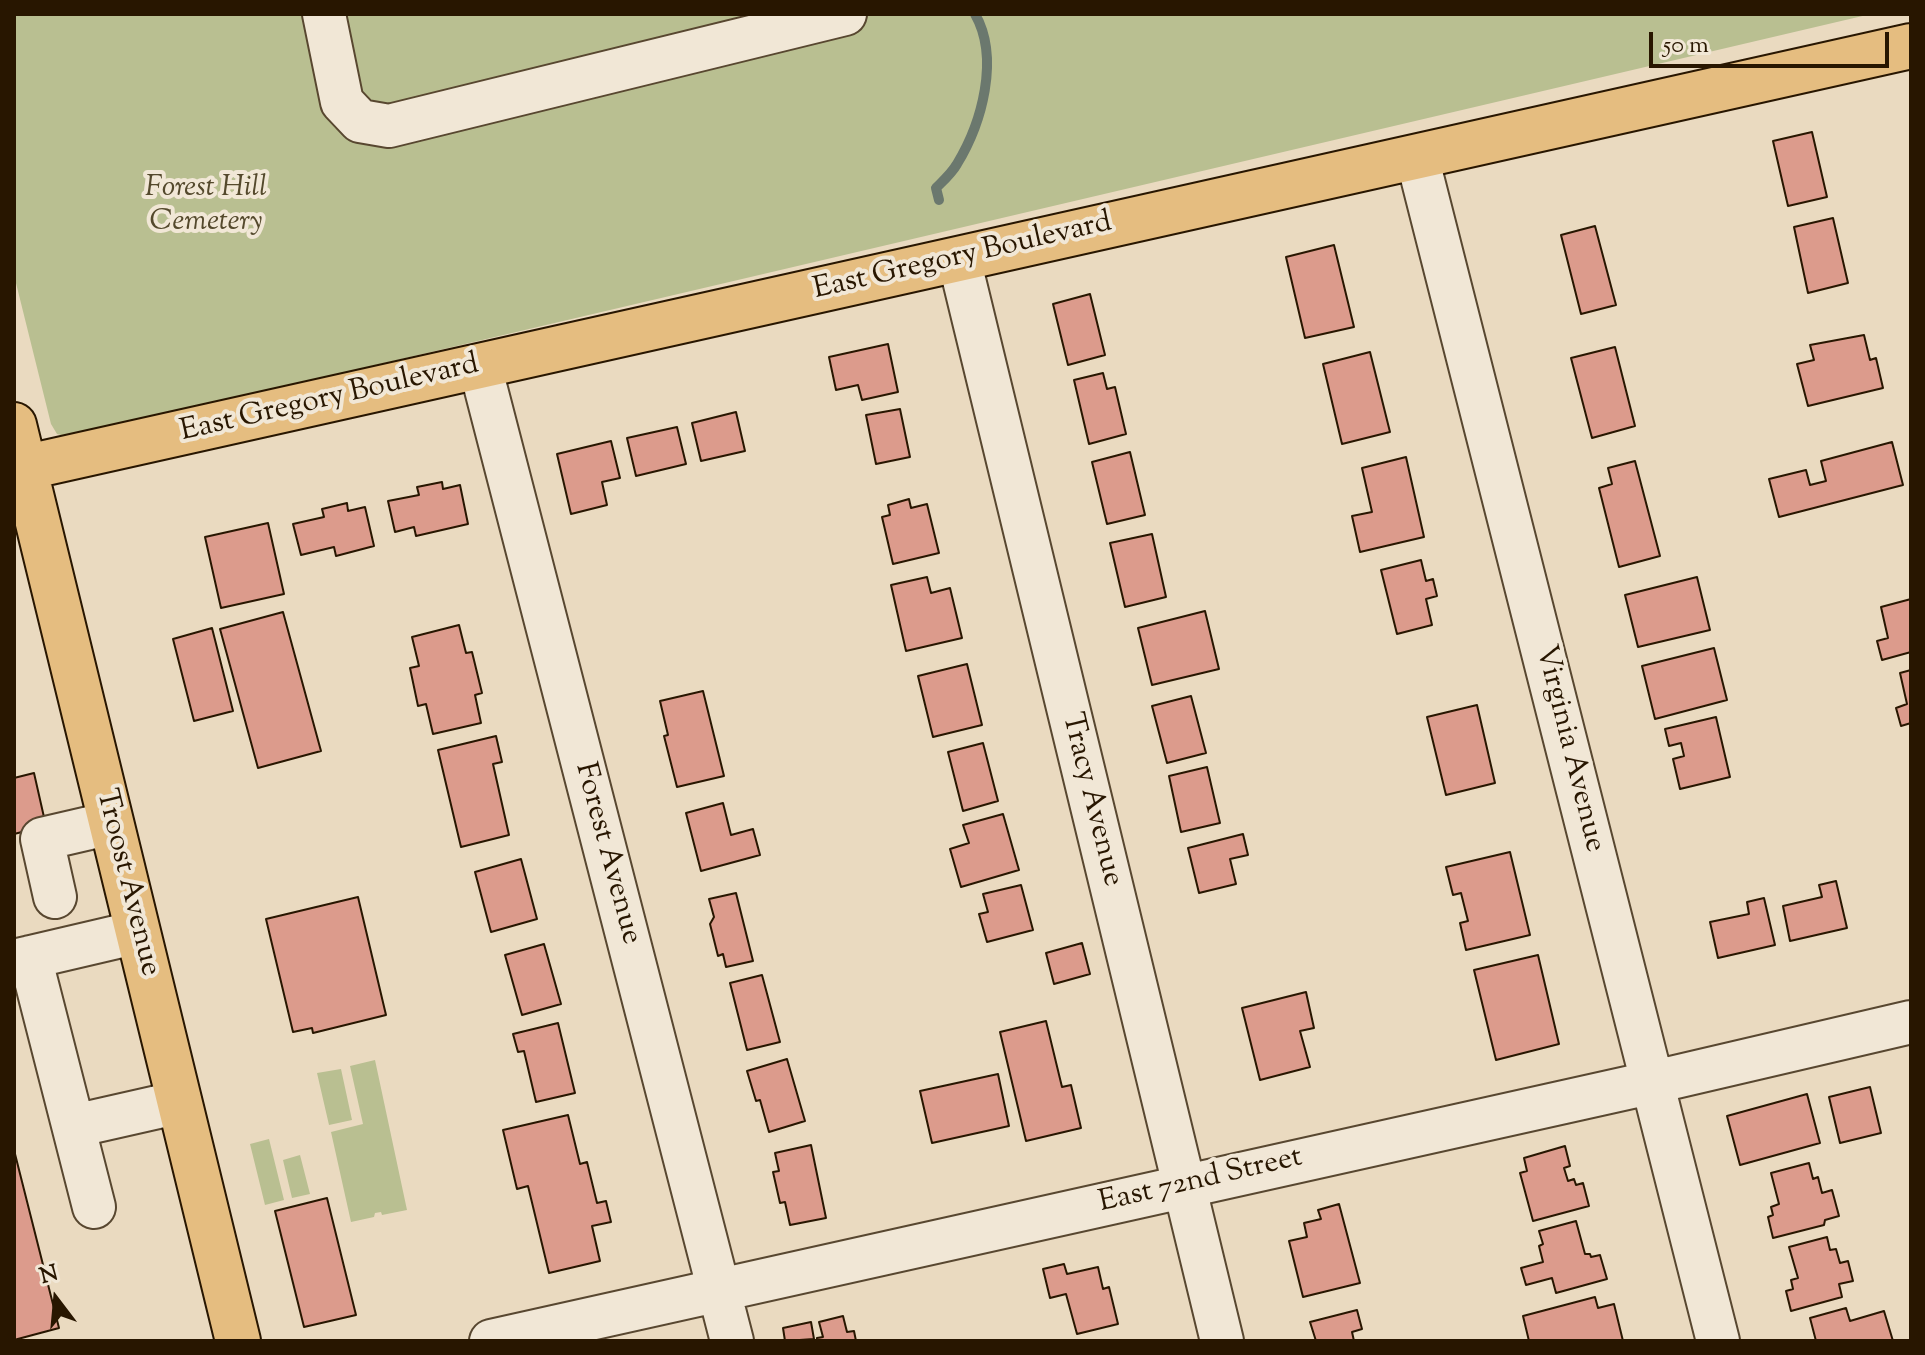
<!DOCTYPE html>
<html>
<head>
<meta charset="utf-8">
<style>
	body { margin:0 }
	#map { position:relative; width:1925px; height:1355px; overflow:hidden; background:#eadac0; font-family:"Sorts Mill Goudy",serif }
	canvas { display:block }
	.frame { position:absolute; inset:0; border:16px solid #281600; pointer-events:none }
	.north { position:absolute; left:16px; top:1259px; width:80px; height:80px; -webkit-text-stroke:6px #f1e7d6; paint-order:stroke; rotate:344deg; font-size:22px; font-weight:700; line-height:32px; text-align:center; color:#281600 }
	.north::after { content:''; display:block; margin:auto; width:28px; height:36px; background:#281600; clip-path:polygon(50% 0,100% 100%,50% 72%,0 100%) }
	.scale { position:absolute; left:1649px; top:32px; width:240px; height:36px; box-sizing:border-box; border:4px solid #281600; border-top:0; padding-left:10px; font-size:24px; line-height:28px; white-space:nowrap; color:#281600; -webkit-text-stroke:6px #f1e7d6; paint-order:stroke }
</style>
</head>
<body>
<div id="map">
<canvas width="1925" height="1355"></canvas>
<div class="frame"></div>
<div class="north">N</div>
<div class="scale">50 m</div>
</div>
<script>
const ctx = document.querySelector('canvas').getContext('2d');
ctx.lineJoin = 'round';
function paint(path, color) { ctx.fillStyle = color; ctx.fill(path, 'evenodd'); }
function strokePath(path, color, width, dash) { ctx.strokeStyle = color; ctx.lineWidth = width; ctx.lineCap = dash ? 'butt' : 'round'; ctx.setLineDash(dash || []); ctx.stroke(path); }
function label(font, color, halo, rows, align = 'center') {
  ctx.font = font + ' "Sorts Mill Goudy",serif'; ctx.lineWidth = 8; ctx.setLineDash([]); ctx.textBaseline = 'middle'; ctx.strokeStyle = halo; ctx.fillStyle = color; for (const [text, x, y, turn = 0] of rows) {
    ctx.save(); ctx.translate(x, y); ctx.rotate((+turn || 0) * Math.PI / 180); ctx.textAlign = isNaN(turn) ? turn : align; if (halo) ctx.strokeText(text, 0, 0); ctx.fillText(text, 0, 0); ctx.restore();
  }
}
const green = new Path2D(`
	M14,14H1871L69,437L57,434L51,424L14,275Z
	M375,1060L407,1210L382,1215L381,1212L375,1213L374,1217L351,1222L331,1132L363,1124L350,1066Z
	M341,1069L352,1120L329,1125L317,1073Z
	M269,1139L284,1200L265,1205L250,1144Z
	M300,1155L310,1194L292,1198L283,1160Z`);
const stream = new Path2D(`
	M939,200L936,188C943,181 952,173 957,164C982,123 1000,58 975,14`);
const building = new Path2D(`
	M1812,132L1827,197L1788,206L1773,141Z
	M1833,218L1848,283L1808,293L1794,227Z
	M1595,226L1616,305L1581,314L1561,235Z
	M1334,245L1354,327L1305,338L1286,257Z
	M1090,294L1105,355L1068,365L1053,304Z
	M1864,335L1870,360L1876,358L1883,388L1808,406L1797,364L1814,360L1810,345Z
	M888,344L898,392L862,400L858,385L836,390L829,357Z
	M1615,347L1635,426L1592,438L1571,358Z
	M1370,352L1390,432L1342,444L1323,364Z
	M1103,373L1107,389L1115,387L1126,434L1089,444L1074,380Z
	M900,409L910,457L876,464L866,415Z
	M736,412L745,451L701,461L692,423Z
	M677,427L686,464L636,476L627,438Z
	M611,441L620,478L602,482L607,505L571,514L557,454Z
	M1892,442L1903,485L1779,517L1769,479L1806,470L1810,485L1826,481L1821,461Z
	M1130,452L1145,515L1107,524L1092,462Z
	M1406,457L1424,537L1360,552L1352,516L1372,512L1362,468Z
	M1635,461L1660,556L1619,567L1599,488L1612,484L1608,468Z
	M442,482L443,489L460,485L468,524L416,536L414,527L395,532L388,501L419,495L417,487Z
	M909,499L911,508L927,504L939,553L893,564L882,517L890,515L888,505Z
	M347,503L348,511L365,507L374,546L336,556L334,547L301,555L293,524L324,517L322,509Z
	M268,523L284,594L221,608L205,537Z
	M1152,534L1166,597L1125,607L1110,543Z
	M1421,560L1426,581L1433,579L1437,596L1426,599L1432,625L1397,634L1381,570Z
	M927,577L931,593L950,588L962,638L906,651L891,585Z
	M1697,577L1710,630L1638,647L1625,595Z
	M1911,599V652L1882,660L1877,641L1888,638L1881,607Z
	M1205,611L1219,669L1152,685L1138,628Z
	M283,612L321,751L258,768L220,629Z
	M459,625L466,653L472,652L482,693L475,695L481,723L433,734L426,704L418,706L410,668L419,666L412,637Z
	M212,628L233,711L194,721L173,639Z
	M1714,648L1727,700L1655,719L1642,666Z
	M967,664L982,725L933,737L918,676Z
	M1911,670V723L1901,726L1896,708L1907,704L1900,673Z
	M703,691L724,776L677,787L664,736L668,735L660,701Z
	M1191,696L1206,753L1167,763L1152,706Z
	M1477,705L1495,783L1446,795L1427,717Z
	M1716,717L1730,777L1680,789L1673,759L1684,756L1681,743L1669,746L1665,729Z
	M496,736L502,762L493,764L509,835L461,847L438,750Z
	M983,743L998,801L963,811L948,752Z
	M1207,767L1220,823L1181,832L1169,776Z
	M34,773L46,826L14,834V778Z
	M723,803L731,835L753,829L760,855L701,871L686,813Z
	M1003,814L1019,870L961,887L950,849L969,843L963,825Z
	M1243,834L1248,855L1230,859L1236,884L1199,893L1188,848Z
	M1510,852L1530,935L1466,950L1460,923L1468,921L1461,893L1453,895L1446,867Z
	M521,859L537,919L491,932L475,872Z
	M1836,881L1847,928L1790,941L1783,906L1822,897L1819,885Z
	M1021,885L1033,930L987,942L979,914L988,912L983,894Z
	M736,893L753,961L726,967L723,954L718,956L710,924L714,917L709,899Z
	M358,897L386,1015L313,1033L312,1028L293,1032L266,919Z
	M1764,898L1775,945L1718,958L1710,922L1749,914L1747,902Z
	M1082,943L1090,974L1054,984L1046,953Z
	M544,944L561,1004L522,1015L505,955Z
	M1538,955L1559,1044L1496,1060L1474,970Z
	M762,975L780,1042L747,1050L730,983Z
	M1306,992L1314,1028L1300,1031L1310,1067L1260,1080L1242,1008Z
	M1046,1021L1062,1087L1071,1085L1081,1128L1026,1141L1000,1032Z
	M558,1023L575,1093L536,1102L524,1051L518,1052L513,1034Z
	M787,1059L805,1121L769,1132L760,1100L756,1101L747,1071Z
	M998,1074L1009,1126L932,1143L920,1091Z
	M1870,1087L1881,1133L1840,1143L1829,1097Z
	M1807,1094L1820,1143L1740,1165L1727,1116Z
	M568,1115L580,1164L587,1162L597,1203L606,1201L611,1222L592,1226L600,1261L549,1273L528,1186L517,1189L503,1130Z
	M811,1145L826,1218L790,1225L785,1202L780,1203L773,1172L779,1171L775,1153Z
	M1565,1146L1570,1166L1564,1168L1568,1181L1574,1179L1576,1185L1583,1183L1589,1206L1533,1221L1520,1173L1527,1171L1524,1158Z
	M14,1150L59,1328L14,1340Z
	M1809,1163L1813,1179L1818,1177L1822,1193L1832,1190L1839,1216L1825,1220L1824,1225L1773,1238L1768,1217L1773,1215L1771,1207L1779,1204L1771,1173Z
	M327,1198L356,1315L304,1327L275,1211Z
	M1339,1204L1360,1283L1303,1297L1289,1241L1307,1237L1304,1223L1321,1219L1318,1210Z
	M1576,1221L1585,1254H1590L1591,1257L1600,1255L1607,1279L1556,1293L1552,1278L1526,1285L1521,1268L1543,1262L1539,1246L1543,1244L1539,1231Z
	M1827,1237L1830,1250L1836,1249L1840,1263L1848,1261L1853,1281L1839,1284L1842,1297L1791,1311L1786,1291L1793,1289L1791,1280L1798,1278L1789,1247Z
	M1064,1264L1067,1274L1098,1267L1103,1289L1109,1287L1118,1324L1077,1334L1066,1294L1050,1298L1043,1269Z
	M1595,1297L1598,1308L1614,1304L1623,1341H1529L1523,1316Z
	M1846,1308L1850,1321L1884,1311L1893,1341H1816L1810,1318Z
	M1357,1310L1362,1329L1352,1332L1354,1341H1316L1310,1322Z
	M843,1316L847,1332L854,1331L856,1341H817V1338L823,1337L819,1322Z
	M811,1322L814,1339L785,1341L783,1328Z`);
const minor = new Path2D(`
	M324,14L342,102L360,121L389,126L845,14
	M1417,157L1718,1341
	M959,259L1222,1341
	M480,366L732,1341
	M55,897L42,839L111,823
	M30,957L94,1207
	M14,961L138,932
	M74,1126L180,1102
	M491,1341L1654,1082L1911,1022`);
const major = new Path2D(`
	M14,425L238,1341
	M14,470L1911,46`);
const parkNames = [
	["Forest Hill",206,190],
	["Cemetery",206,224]
];
const streetNames = [
	["East Gregory Boulevard",963,258,-13],
	["East Gregory Boulevard",330,400,-13],
	["Virginia Avenue",1568,749,76],
	["Tracy Avenue",1090,800,76],
	["Forest Avenue",606,854,75],
	["Troost Avenue",126,883,76],
	["East 72nd Street",1201,1182,-13]
];
paint(green, '#b9bf91');
strokePath(stream, '#6b786e', 10);
paint(building, '#dc9b8c');
strokePath(building, '#281600', 2);
strokePath(minor, '#584730', 46);
strokePath(major, '#281600', 48);
strokePath(minor, '#f1e7d6', 42);
strokePath(major, '#e5bd80', 44);
label('italic 30px', '#54492c', '#f1e7d6', parkNames);
label('30px', '#281600', '#f1e7d6', streetNames);
</script>
</body>
</html>
